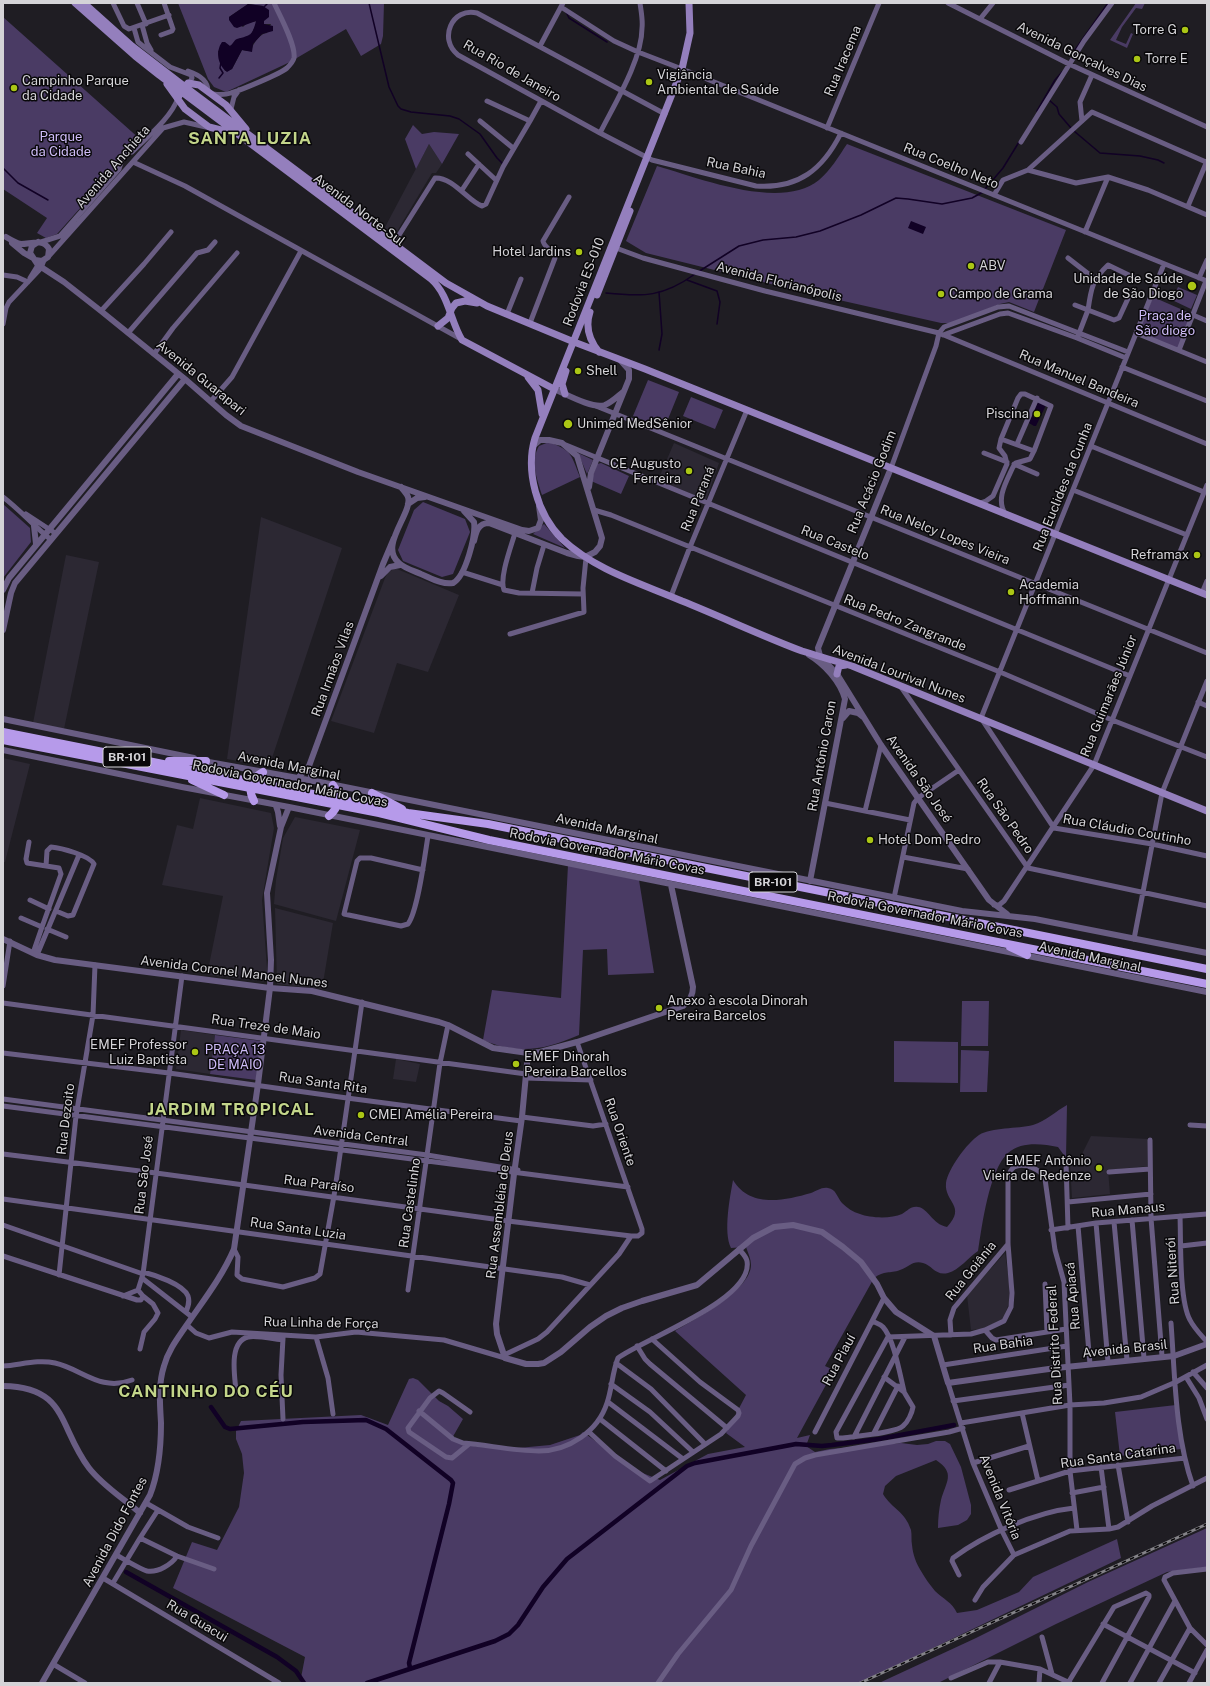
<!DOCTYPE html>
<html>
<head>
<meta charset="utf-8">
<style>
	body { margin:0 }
	#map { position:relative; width:1210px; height:1686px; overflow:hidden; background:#1f1d23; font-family:"Public Sans",sans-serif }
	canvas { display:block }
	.frame { position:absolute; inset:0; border:4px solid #d4d3d7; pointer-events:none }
</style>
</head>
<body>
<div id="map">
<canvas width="1210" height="1686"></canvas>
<div class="frame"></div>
</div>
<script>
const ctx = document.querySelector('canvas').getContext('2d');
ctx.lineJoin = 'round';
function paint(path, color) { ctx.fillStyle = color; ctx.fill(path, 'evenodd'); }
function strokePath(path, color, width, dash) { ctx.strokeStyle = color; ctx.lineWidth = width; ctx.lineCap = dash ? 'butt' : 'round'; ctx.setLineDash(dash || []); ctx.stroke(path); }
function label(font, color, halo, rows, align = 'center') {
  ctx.font = font + ' "Public Sans",sans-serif'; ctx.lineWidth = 3; ctx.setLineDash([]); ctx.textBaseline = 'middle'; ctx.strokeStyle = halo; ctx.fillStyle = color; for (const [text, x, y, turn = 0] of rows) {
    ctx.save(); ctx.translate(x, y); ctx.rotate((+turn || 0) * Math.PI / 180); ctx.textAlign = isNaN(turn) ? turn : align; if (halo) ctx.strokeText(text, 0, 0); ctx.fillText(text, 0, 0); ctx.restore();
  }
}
const built = new Path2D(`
	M429,144L442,164L436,173H432L393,238L383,231Z
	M674,443L719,463L706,500L658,480Z
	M261,517L342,548L269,767L227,759Z
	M66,555L99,562L64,729L33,723Z
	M394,569H397L459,595L428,672L397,663L374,733L331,721L385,578L388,572Z
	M3,758L30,764L5,862H3Z
	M200,798L271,813L274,828L262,900L268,982L207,975L223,896L162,885L177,825L193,829Z
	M295,817L360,830L336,921L274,904L276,880L283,838Z
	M275,908L333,923L322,989L277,984Z
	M181,1030L215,1035L210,1074L176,1069Z
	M396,1059L420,1064L416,1082L393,1079Z
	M1091,1136L1148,1139V1166L1108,1170L1110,1194L1072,1198L1070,1165L1080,1158Z
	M1005,1253L1009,1281V1303L1003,1320L981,1329L971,1330L967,1295Z`);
const green = new Path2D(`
	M178,3H384L383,36L381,44L361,56L346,29L290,62L226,92L214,87L208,79ZM248,4L263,6L264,24H271L267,33C261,33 252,44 252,50L248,51L242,50L232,69L225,71L220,61L218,51L232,45L239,39L248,37L251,35L257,22V21L247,23L243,27L229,17Z
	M1136,3H1145L1142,9L1136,8L1122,27L1116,40L1126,44L1131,33L1133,34L1127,48L1110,40Z
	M3,17L141,140L57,234L46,238L37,233L47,218L3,189Z
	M413,125L422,134L434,132L459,134L442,164L429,144L416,169L405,139Z
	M847,144L1066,230L1034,312L1009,302L1000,304L953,323H941L799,291L646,253L626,241L657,166C699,178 781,211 819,180C830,171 839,156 847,144Z
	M1178,287L1197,295L1191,309L1172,300Z
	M1153,297L1192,314L1178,349L1138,333Z
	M648,380L679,392L664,429L633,416Z
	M691,397L723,410L715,429L683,416Z
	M549,442C573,451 571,455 580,477L542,495C537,479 530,461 539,446Z
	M578,453L593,460L587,474Z
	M601,463L629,476L621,494L591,481L597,464Z
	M423,502L465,519L470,532L453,574L442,577L403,561L398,550L414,510Z
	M3,504L30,528L31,542L3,578Z
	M544,524L565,548L533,534Z
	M568,865L639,880L654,973L608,975L607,949L583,950L579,1035C545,1050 518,1055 483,1040L492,990L561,998Z
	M962,1001H989L988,1046H961Z
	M215,1035L261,1041L256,1080L210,1074Z
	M894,1041L958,1042V1083L894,1082Z
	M961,1050L989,1051L987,1092H960Z
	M1067,1105L1066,1158L1058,1147C1042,1144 1022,1141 1008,1153C989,1170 982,1226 978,1251C969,1257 959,1270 948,1273C935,1276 932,1265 923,1263C913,1260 909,1267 900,1270C889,1274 885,1270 874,1278L825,1366L834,1370L797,1438L810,1435L806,1446L815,1452L830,1449L901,1443L917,1445L928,1444L936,1441H945L950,1444L961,1467L971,1505V1514L967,1520L958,1525L938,1528C938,1518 939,1509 941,1500C946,1482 956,1473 936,1460L896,1476L885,1486L883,1494C892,1509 905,1511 911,1530C912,1535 911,1540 912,1545C913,1555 916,1563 921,1571C925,1578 930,1585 935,1591C943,1599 952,1602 957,1613L977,1610L1019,1592L1033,1577L1117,1539L1121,1558L860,1683H300L305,1657L173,1588L192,1542L217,1550L239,1507L244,1473L242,1454L236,1439V1431L241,1421L361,1415L388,1425L409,1379L413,1378L418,1380L439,1401L448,1406L463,1419L451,1440L478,1447L518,1448L550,1445L580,1435L583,1432L635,1470L660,1480L708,1454L745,1447L726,1433L746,1395L675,1331C695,1319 751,1290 751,1265C751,1259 748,1253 746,1247L731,1248C723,1232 730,1197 733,1180C750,1208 783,1201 811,1193C817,1191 821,1187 828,1188C836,1189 837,1197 842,1203C847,1208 853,1212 860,1214C870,1218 891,1219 902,1214C908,1211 910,1206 918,1207C928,1208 932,1224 947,1227C967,1206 944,1202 946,1183C948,1169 967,1143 979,1135C992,1127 1017,1129 1033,1125C1046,1121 1056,1111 1067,1105Z
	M1176,1405L1181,1449L1120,1456L1115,1412Z
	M1207,1528V1567L1167,1572L1056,1624L938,1683H879L976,1638L1088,1582Z`);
const water = new Path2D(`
	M248,4L263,6L269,10V17L264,21V24L273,26V31L262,34L253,44L252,52L242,50L232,69L227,72C218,65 215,52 222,42H225L230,46C233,44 234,40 237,39C251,35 252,36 256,21L237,28L234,27L229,20V17Z
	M911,221L926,227L923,234L908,228Z
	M1038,402L1046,405L1036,426H1034L1029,423Z`);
const stream = new Path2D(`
	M369,3L389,87L398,106L401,109L411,112L450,116L459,119L480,134L497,158L503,164
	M263,8L267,4
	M566,12L569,18L607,42
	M1072,54L1108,3
	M219,78L223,73L220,68L221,62
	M1049,100L1057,107L1059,114L1071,128
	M1037,111L1055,80L1062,72
	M1074,131L1100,153L1140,156L1158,160L1164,163
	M3,168L18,183L48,200
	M985,189L1003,168L1019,142
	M698,272L739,246L763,240L796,237L820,231L861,215L896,198L908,199L942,204L972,198L983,192
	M687,280L717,291L720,302L717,324
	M659,292L662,334L659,350
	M606,293C644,297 663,297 695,274`);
const canal = new Path2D(`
	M211,1407L225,1427L230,1429L303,1422L366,1420L386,1429L451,1480L453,1483L449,1504L409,1663L410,1668
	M126,1572L277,1657L296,1671L304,1683
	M367,1683L495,1641L509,1634L518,1625L543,1587L567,1559L687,1466L695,1463L796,1444L822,1446L832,1445L879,1439L954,1425`);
const minor = new Path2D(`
	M113,3L124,26L129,29L169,15
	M137,3L146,24
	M948,3L1069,64L1207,127
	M561,7L614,41L638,52L682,69
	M980,19L993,3
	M142,25L147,43L151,50
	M134,28L138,42L144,47L170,67L191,75L192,78L190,82
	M161,35L172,31L173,29L164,3
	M540,46L563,3
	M188,71C197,74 208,79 208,91
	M687,71L1207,281
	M213,94C220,95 225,95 231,93C241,90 280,74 287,68C290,65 293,62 294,58C296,45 280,16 274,3
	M231,109L234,97L239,90
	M665,114L477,13C452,7 438,39 458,55L600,133L652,160L756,186C799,189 823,169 841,133
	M480,121L513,148
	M530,121L541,101
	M1082,121L1080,102L1092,75
	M827,128L879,3
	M600,133C614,105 642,60 642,28C643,20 641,11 640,3
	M1021,142L1084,41L1112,3
	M468,154L496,180
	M133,162L185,186L461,339
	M1028,170L1076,183L1108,177L1148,190L1207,215
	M462,190L479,164
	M994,195L1003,180L1028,170L1092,112L1206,162
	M1188,206L1207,161
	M1085,232L1108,177
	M41,242L60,236L119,169L124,153L132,152C147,137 171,118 178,98
	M394,243L435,178C453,177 469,202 482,206L486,204L503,167L530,121L487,101
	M616,248L643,258L765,291L939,333L1207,444
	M48,257L163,128L184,122L206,127
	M1068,258L1095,279
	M1164,264L981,718L1054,828L1152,844L1207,856
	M3,275L17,277L28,282
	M30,278L38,265
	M1199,278L1207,260
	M1075,305L1088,310C1091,289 1092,280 1108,265L1137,279
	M101,311L144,264L171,232
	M507,314L521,279
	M1193,315L1207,321
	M530,323L555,258C554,250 544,248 543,241L569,197
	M3,324L6,308L9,302L41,268L44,260
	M128,333L197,253L208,250L215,242
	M1136,333L1207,362
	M943,335L1000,314L1008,313L1077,338L1126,358
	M1078,336L1088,310L1114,320L1119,318L1131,292
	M1179,350L1206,281
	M154,354L173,328L237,253
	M1122,367L1207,401
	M211,401L232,377L301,251
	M596,406L1207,653
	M1001,439L1018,398L1021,394H1025L1051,406L1034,451
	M1017,444L1037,398
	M566,445L1130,676
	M1091,446L1204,492
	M984,453L1007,462
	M1014,464L1037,474
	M891,468L936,346L939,333L944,327L998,307L1009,306L1128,352
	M1073,490L1187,535
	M3,497C20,510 34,526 50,539
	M980,503L986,501L993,496L1007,464L1005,456L999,448L1001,439L1034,451L1030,459L1016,463L1013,467C1006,482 995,500 1006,515
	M594,510L611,515L1000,672L1112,720L1207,757
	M26,514L55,533
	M515,533C511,547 499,578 504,590L519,593L583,594
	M462,572L503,585
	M532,593L537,568L544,545
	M1202,593L1207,581
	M671,596L690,547L747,410
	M510,634L584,612L583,588L586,558
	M901,687L1028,868L1207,906
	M1198,702L1207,706
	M825,803L910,820
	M865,811L881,745
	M903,857L968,869
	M46,866L47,851L51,847C61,848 89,855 94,864L73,915L68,916L56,911
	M423,870L371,858H360L357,861L344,914L401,926L408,924C418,911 425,854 428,836
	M894,898L914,803L918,798L959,770
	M30,900L49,909
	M994,905H999L1004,901L1094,765L1207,485
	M21,918L42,927L61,874L59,868L27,863L26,859L29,842
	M47,929L66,937
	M1134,939L1162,793L1207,681
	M33,953L42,927
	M37,955L79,855
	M3,986L10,941
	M3,1003L526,1074
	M3,1053L169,1073L347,1098L521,1121
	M526,1078L591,1080
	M3,1099L427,1155L518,1170
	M3,1106L628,1187
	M522,1117L593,1126L606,1124
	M1190,1125L1207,1126
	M1150,1140L1151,1218L1162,1356
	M3,1154L156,1173L508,1221L631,1236
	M1066,1162L1068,1228
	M1109,1172L1150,1169
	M3,1199L562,1277L590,1285
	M1068,1202L1151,1194
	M1180,1216C1181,1241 1179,1300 1190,1320C1194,1328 1201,1335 1207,1342
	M1132,1220L1144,1358
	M1114,1222L1127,1360
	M1096,1223L1108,1362
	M3,1225L143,1274
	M1078,1226L1090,1364
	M1051,1230L1096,1223L1207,1214
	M1181,1246L1207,1243
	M234,1249L238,1257L237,1275L242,1279L283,1287L315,1278L320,1274L334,1196L362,1002
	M3,1256L137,1300H141L143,1296L138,1290L143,1274L182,976
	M143,1272C155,1275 183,1284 188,1296C190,1302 188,1307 186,1312
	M59,1275L76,1116L93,1015L95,965
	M142,1278L192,1317
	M1045,1284L1047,1332
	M408,1290L440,1063L448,1025
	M123,1296L138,1290
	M872,1321C876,1323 880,1324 883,1327C894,1339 900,1375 904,1391
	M1171,1323C1175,1376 1175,1436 1193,1486
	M187,1325L196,1333L209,1338L232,1332L316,1337L356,1332L444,1340L505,1358
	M985,1330L992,1338L996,1340L1066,1329
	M951,1335L950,1320L954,1308L1008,1244
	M316,1337L328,1378L333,1414
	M283,1338L281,1375L283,1419
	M637,1346L645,1359L650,1364L727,1428
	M140,1349L144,1332L155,1319L158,1313L153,1304L143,1296
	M504,1355L538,1339L547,1332L619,1254L631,1236H638L642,1233V1229L577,1042
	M616,1363L651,1389L705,1444
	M943,1365L1067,1346
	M3,1366C20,1365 38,1359 55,1363C82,1369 100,1392 132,1380
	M1193,1372L1207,1388
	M884,1377L904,1392L913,1407C912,1413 908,1422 903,1426C896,1433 855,1436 843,1438H837L836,1432L888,1337L971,1334L985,1330L1004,1321L1011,1307L1012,1293L1008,1244V1178C1009,1174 1010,1170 1014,1167C1024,1162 1041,1169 1045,1179L1055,1250L1064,1282L1070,1405V1471L1077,1530
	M1186,1377L1199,1398L1207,1419
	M948,1383L973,1463L1002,1531L1014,1555
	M611,1384L650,1412L693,1452
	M243,1396L236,1391C235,1377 228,1342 248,1337C256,1335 274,1339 283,1340
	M953,1401L1069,1385
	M608,1402L683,1459
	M419,1411L453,1439L463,1443C488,1445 514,1451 539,1451C569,1451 598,1431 607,1403C612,1389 612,1373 618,1358C643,1339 754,1300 747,1261C746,1256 742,1253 739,1249
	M1022,1413L1038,1481
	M600,1419L666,1471
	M961,1423L1070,1405L1104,1403L1141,1397L1176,1382L1207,1365
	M589,1432L615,1456L650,1481L721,1434L738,1416L739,1413L738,1410L700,1382L652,1339
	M815,1432L884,1298
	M874,1433L898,1386
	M854,1437L905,1337
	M469,1444L452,1458L446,1457L409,1432L408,1428L430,1398L439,1391L443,1393L470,1412
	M973,1463L1029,1446
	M1118,1465L1128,1522
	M1101,1467L1109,1529
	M1009,1490L1070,1471L1185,1458
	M1072,1493L1104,1487
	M146,1503L188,1527L218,1538
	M140,1538L177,1556L214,1569
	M116,1555C124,1559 140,1569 147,1571C158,1573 172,1564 177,1556
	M1207,1569L1173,1573L1165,1577L1164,1580L1190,1628L1207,1645
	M959,1575L952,1561L953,1558C984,1535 1035,1512 1074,1508
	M103,1578L279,1683
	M113,1583L140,1538L158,1510
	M975,1600L983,1587L1014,1555L1070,1531L1109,1529L1118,1527L1152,1506L1207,1478
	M1103,1624L1195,1673
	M1042,1637L1052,1674
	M53,1664L85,1683
	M951,1678L988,1662H1000L1040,1669L1070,1683
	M658,1683L678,1654L731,1590L751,1546L795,1464L805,1458L815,1455L949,1432L963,1428
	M989,1683L1000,1662
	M1039,1683L1040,1669
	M1068,1683L1114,1607L1146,1593L1149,1595V1597L1102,1683
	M1130,1683L1175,1601
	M1159,1683L1190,1628
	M1189,1683L1207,1650`);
const tertiary = new Path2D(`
	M6,237C11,240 16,243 21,244C31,244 43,238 49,249L48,257L42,261L35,260
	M38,242L32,246L30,253L38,265L64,282L101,311L185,379L226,415L241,426L358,472L522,530L529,531L538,528L541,520L539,506
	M12,243L24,253L31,257
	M554,389C566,394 592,409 605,405C612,402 617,397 623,392
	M891,468L818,648L820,656L837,674L881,745L989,900L1007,914
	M401,487C403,490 407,494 408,497C413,513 378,546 399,563C404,568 414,571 421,574C431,578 442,585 453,583C466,576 476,535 474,522L464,511
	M589,487L591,473L629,379V370L621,361
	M408,504L417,498L425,497
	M34,526L36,544
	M474,541C476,532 478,523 489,523L567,553L578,556L585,557L595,552L600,546L602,538L577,456L562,443L549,440H540L533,446
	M381,576L390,567L400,565
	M3,590L9,578L178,374
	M3,630L11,593L15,583L185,379
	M809,655C824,664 840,681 845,699L810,881
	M843,718L849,711L858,713L863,717
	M3,719L194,758
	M3,750L182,787L289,807L1207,992
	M203,761L320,782L962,911L1035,919L1207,953
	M309,766L312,781
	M298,778L309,766L383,564L394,538
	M276,806L278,812L280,826
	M3,939L37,955L55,960L270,988L312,991L439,1022L448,1025L493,1048L528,1053L540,1052L577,1042L683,1006C690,1001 693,995 693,987L671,885
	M528,1053L522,1117L514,1174L496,1324L497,1334L505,1358L526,1364H538L544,1363L561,1352L590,1327L606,1316L622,1308L642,1301L697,1285L753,1238L774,1227L793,1225L822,1232L843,1247L861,1262L877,1284L884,1298L896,1312L934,1336L948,1383L1056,1368L1174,1356L1207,1344
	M3,1386C68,1387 58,1427 89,1468C103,1486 123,1498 140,1513
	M42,1683L150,1495C159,1472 161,1448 161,1423C160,1404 158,1385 164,1366C168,1351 177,1339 186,1326C203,1301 222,1277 234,1249L258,1084L270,988L271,960L267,893L281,827L289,807`);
const secondary = new Path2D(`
	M75,3L135,56L159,75L431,279C449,295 450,320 462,340L554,389
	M84,3L132,46L184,86L446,283L487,306L574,342L645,369L1207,595
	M689,3L690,33L682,69L535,438C525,471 537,514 562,539C595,570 640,583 682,601C722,617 762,636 802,651C818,656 835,661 852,666L1207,811
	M167,84L185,109L209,127L237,134
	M178,98L181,91L188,83L199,85L226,105L246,129
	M597,295L630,211
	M590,312C585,327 589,340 599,352
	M438,326L448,318L452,308L456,303L465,301L477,303
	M528,377L538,390L542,414
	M565,394L562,384L566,371
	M837,674L839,666L846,665`);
const primary = new Path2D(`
	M3,732L408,813L488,824L1207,969
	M3,740L379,813L489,840L1207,984
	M169,761H206
	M192,780L224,795
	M372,793L402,809
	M254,801C247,788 251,779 263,772
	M329,816C339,808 341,796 333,785
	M1010,947L1027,955`);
const rail = new Path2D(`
	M860,1683L1207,1524`);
const markers = [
	[1185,30,4,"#abc615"],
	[1137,59,4,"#abc615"],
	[649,82,4,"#abc615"],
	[14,88,4,"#abc615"],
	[579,252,4,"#abc615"],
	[971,266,4,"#abc615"],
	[1192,286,5,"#abc615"],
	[941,294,4,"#abc615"],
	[578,371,4,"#abc615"],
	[1037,414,4,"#abc615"],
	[568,424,5,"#abc615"],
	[689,471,4,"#abc615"],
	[1197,555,4,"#abc615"],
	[1011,592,4,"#abc615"],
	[870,840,4,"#abc615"],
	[659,1008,4,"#abc615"],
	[195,1052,4,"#abc615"],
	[516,1064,4,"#abc615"],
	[361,1115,4,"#abc615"],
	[1099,1168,4,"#abc615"]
];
const shields = [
	[127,757,48],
	[773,882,48]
];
const shieldNames = [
	["BR-101",127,757],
	["BR-101",773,882]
];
const poiNames = [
	["Torre G",1177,30,"right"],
	["Torre E",1145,59],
	["Vigiância",657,75],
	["Ambiental de Saúde",657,90],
	["Campinho Parque",22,81],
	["da Cidade",22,96],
	["Hotel Jardins",571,252,"right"],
	["ABV",979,266],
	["Unidade de Saúde",1183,279,"right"],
	["de São Diogo",1183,294,"right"],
	["Campo de Grama",949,294],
	["Shell",586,371],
	["Piscina",1029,414,"right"],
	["Unimed MedSênior",577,424],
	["CE Augusto",681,464,"right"],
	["Ferreira",681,479,"right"],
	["Reframax",1189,555,"right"],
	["Academia",1019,585],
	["Hoffmann",1019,600],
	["Hotel Dom Pedro",878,840],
	["Anexo à escola Dinorah",667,1001],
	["Pereira Barcelos",667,1016],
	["EMEF Professor",187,1045,"right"],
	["Luiz Baptista",187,1060,"right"],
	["EMEF Dinorah",524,1057],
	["Pereira Barcellos",524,1072],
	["CMEI Amélia Pereira",369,1115],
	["EMEF Antônio",1091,1161,"right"],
	["Vieira de Redenze",1091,1176,"right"]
];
const streetNames = [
	["Avenida Gonçalves Dias",1082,57,26],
	["Rua Iracema",843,61,-67],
	["Rua Rio de Janeiro",512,71,30],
	["Rua Coelho Neto",951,166,22],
	["Avenida Anchieta",113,167,-49],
	["Rua Bahia",736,168,12],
	["Avenida Norte-Sul",359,210,37],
	["Rodovia ES-010",584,282,-69],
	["Avenida Florianópolis",779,282,14],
	["Avenida Guarapari",201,378,39],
	["Rua Manuel Bandeira",1079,379,23],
	["Rua Acácio Godim",872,482,-68],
	["Rua Euclides da Cunha",1063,487,-68],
	["Rua Paraná",698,499,-68],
	["Rua Nelcy Lopes Vieira",945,535,22],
	["Rua Castelo",835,543,22],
	["Rua Pedro Zangrande",905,623,22],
	["Rua Irmãos Vilas",333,669,-70],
	["Avenida Lourival Nunes",899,674,21],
	["Rua Guimarães Júnior",1109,696,-68],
	["Rua Antônio Caron",822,756,-80],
	["Avenida Marginal",289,766,11],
	["Avenida São José",919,779,55],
	["Rodovia Governador Mário Covas",290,784,11],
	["Rua São Pedro",1005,816,55],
	["Avenida Marginal",607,829,12],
	["Rua Cláudio Coutinho",1127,830,10],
	["Rodovia Governador Mário Covas",607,852,11],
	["Rodovia Governador Mário Covas",925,915,11],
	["Avenida Marginal",1090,957,12],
	["Avenida Coronel Manoel Nunes",234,972,7],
	["Rua Treze de Maio",266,1027,8],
	["Rua Santa Rita",323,1083,8],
	["Rua Dezoito",66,1119,-83],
	["Rua Oriente",620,1132,71],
	["Avenida Central",361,1136,7],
	["Rua São José",144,1175,-83],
	["Rua Paraíso",319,1184,7],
	["Rua Castelinho",410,1203,-82],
	["Rua Assembléia de Deus",500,1205,-83],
	["Rua Manaus",1128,1210,-5],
	["Rua Santa Luzia",298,1229,8],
	["Rua Goiânia",971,1271,-51],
	["Rua Niterói",1173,1271,-94],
	["Rua Apiacá",1073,1296,-95],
	["Rua Linha de Força",321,1323,1],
	["Rua Bahia",1003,1345,-8],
	["Rua Distrito Federal",1055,1345,-93],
	["Avenida Brasil",1125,1349,-6],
	["Rua Piauí",839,1360,-62],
	["Rua Santa Catarina",1118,1456,-8],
	["Avenida Vitória",1000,1497,68],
	["Avenida Dido Fontes",115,1532,-62],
	["Rua Guacui",197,1621,31]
];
const parkNames = [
	["Parque",61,137],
	["da Cidade",61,152],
	["Praça de",1165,316],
	["São diogo",1165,331],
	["PRAÇA 13",235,1050],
	["DE MAIO",235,1065]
];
const districtNames = [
	["SANTA LUZIA",250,139],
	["JARDIM TROPICAL",231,1110],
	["CANTINHO DO CÉU",206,1392]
];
paint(built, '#2c2833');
paint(green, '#4a3b64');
paint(water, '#110125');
strokePath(stream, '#110125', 1.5);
strokePath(canal, '#110125', 4.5);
strokePath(minor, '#695d83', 5);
strokePath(tertiary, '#695d83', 6);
strokePath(secondary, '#947fbd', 7);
strokePath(primary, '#b69aea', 8);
strokePath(rail, '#848388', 3);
strokePath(rail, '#09080a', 1.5, [4.5]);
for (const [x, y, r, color] of markers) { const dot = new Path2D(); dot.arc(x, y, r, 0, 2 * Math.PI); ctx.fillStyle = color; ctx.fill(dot); strokePath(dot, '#09080a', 1.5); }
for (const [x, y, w] of shields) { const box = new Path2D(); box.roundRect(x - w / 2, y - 10, w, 20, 3); ctx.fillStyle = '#09080a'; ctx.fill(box); strokePath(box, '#d4d3d7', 1); }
label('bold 12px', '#d4d3d7', null, shieldNames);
label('13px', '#d4d3d7', '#09080a', poiNames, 'left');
label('13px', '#d4d3d7', '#09080a', streetNames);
label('13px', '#cfbcf8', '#09080a', parkNames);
ctx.letterSpacing = '1px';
label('bold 17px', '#c3d58a', '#09080a', districtNames);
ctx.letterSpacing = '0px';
</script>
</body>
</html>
